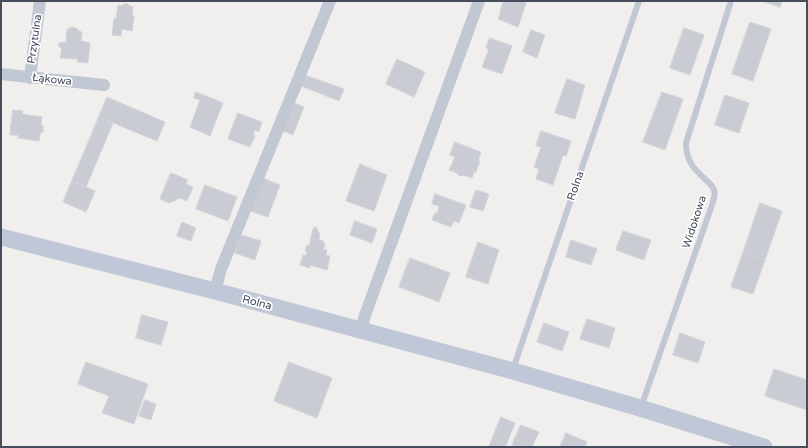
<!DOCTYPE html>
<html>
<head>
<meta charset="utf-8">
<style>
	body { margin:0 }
	#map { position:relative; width:808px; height:448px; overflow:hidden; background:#f1eeee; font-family:"Varela Round",sans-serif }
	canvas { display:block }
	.frame { position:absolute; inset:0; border:2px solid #464d5c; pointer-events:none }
</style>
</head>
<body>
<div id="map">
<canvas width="808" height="448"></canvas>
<div class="frame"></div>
</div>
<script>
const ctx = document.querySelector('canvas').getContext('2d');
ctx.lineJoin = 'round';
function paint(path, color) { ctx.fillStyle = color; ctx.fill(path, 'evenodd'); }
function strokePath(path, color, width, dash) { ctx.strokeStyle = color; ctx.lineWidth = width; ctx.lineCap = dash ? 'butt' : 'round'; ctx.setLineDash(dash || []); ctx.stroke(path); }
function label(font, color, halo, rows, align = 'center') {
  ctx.font = font + ' "Varela Round",sans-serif'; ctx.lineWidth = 3.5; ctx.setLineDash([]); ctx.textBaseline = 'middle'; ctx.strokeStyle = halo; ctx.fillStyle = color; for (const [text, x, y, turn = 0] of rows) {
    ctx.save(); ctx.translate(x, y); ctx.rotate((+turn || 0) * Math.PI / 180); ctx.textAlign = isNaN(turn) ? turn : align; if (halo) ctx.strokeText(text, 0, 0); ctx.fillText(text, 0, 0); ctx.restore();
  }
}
const building = new Path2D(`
	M504,1H526L525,2L526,3L518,27L498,19L501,11H500L503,2H504Z
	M762,1H782L780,7Z
	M124,4H128L130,6L133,7L132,16H134L132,31L122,29L121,36L112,35L114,19H116L118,5L122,6Z
	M750,22L771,29L753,81L732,74Z
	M71,27L76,28L79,31L82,32L81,41L90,43L88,63L77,62L78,59L60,58L62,49L59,47V43L66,42L67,30Z
	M684,28L704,35L697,55L677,48Z
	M531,30L545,35L541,46L527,41Z
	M490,38L512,46L502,74L482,67L489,49L486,48Z
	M527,41L541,46L537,58L523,52Z
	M677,48L697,55L690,75L670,68Z
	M397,59L425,72L414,97L386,84Z
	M305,75L344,89L339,101L301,86Z
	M567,79L585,85L575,119L555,113Z
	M196,92L223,103L210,136L190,127L200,100L194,98Z
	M662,92L683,99L665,150L643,142Z
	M725,95L749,103L739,133L715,125Z
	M107,97L165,122L157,141L99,117Z
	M294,103L304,107L293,135L283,131Z
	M13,110L23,111L22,114L42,117L41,124L43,126V132L40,133L39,141L18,138V135H10Z
	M238,113L262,122L259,132L255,130L253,135L255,136L250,147L228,139Z
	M99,117L113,123L86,187L72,181Z
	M541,131L571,141L566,156L563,155L553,185L536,179L539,169L534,167L541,147L536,146Z
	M455,142L481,152L478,161H480L476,172H474L472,178L463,175L461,176L458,175L457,173L449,170L455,157L450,155Z
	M360,164L387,175L374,211L346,201Z
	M171,173L188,180L186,184L193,187L187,201L180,198L169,203L160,199Z
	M263,178L280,185L268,217L250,211Z
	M72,181L95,191L86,212L63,202Z
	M205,185L237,197L228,221L196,209Z
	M476,190L489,194L483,211L470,207Z
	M435,194L466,205L459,223L454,221L451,227L432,220L435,213H437L439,206L432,204Z
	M760,203L782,211L765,260L743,253Z
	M355,221L377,229L372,243L350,235Z
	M182,222L196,228L191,241L177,236Z
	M316,227L320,235L319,240L323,241L325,245L323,249L327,250L326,255L330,256L327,270L310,265V268L300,265L303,255L306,256L307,252L305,251L307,245L309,246L313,229Z
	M623,231L651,240L644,260L616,250Z
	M241,235L261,241L255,260L235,253Z
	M571,240L597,249L591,265L566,257Z
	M478,242L499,250L488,284L466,277Z
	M743,253L765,260L753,294L731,287Z
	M410,258L450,273L439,302L399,287Z
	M142,315L168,322L161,345L136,338Z
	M587,319L615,328L609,348L580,339Z
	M544,323L569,332L562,351L537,342Z
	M680,333L705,342L698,363L673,355Z
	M86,362L148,384L134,424L102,413L109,396L78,384Z
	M289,362L332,378L317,418L274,401Z
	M774,369L807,380V410L765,396Z
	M145,400L156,404L151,420L139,416Z
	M501,417L515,423L506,445L492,439Z
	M521,425L539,432L532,447H518L512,445Z
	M566,433L587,442L585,447H560Z
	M492,439L506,445L505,447H489Z`);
const lane = new Path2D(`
	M513,369L639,1
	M641,407L711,208C713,202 716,196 714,190C713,186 709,183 706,180C693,168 686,161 686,143L731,1`);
const street = new Path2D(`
	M1,74L104,85
	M30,78L40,1
	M215,291L221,269L330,1
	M362,331L364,318L479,1`);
const secondary = new Path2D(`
	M1,237L215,291L513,371L640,408L764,447`);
const streetNames = [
	["Przytulna",35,39,-82],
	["Łąkowa",52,80,6],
	["Rolna",576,186,-71],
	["Widokowa",695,222,-72],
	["Rolna",257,303,15]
];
paint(building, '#caccd4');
strokePath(building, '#d2d3da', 1);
strokePath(lane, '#c1c7d3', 6);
strokePath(street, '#c1c7d3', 12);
strokePath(secondary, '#c0c7d7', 17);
label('11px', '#464d5c', '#fff', streetNames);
</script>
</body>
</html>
